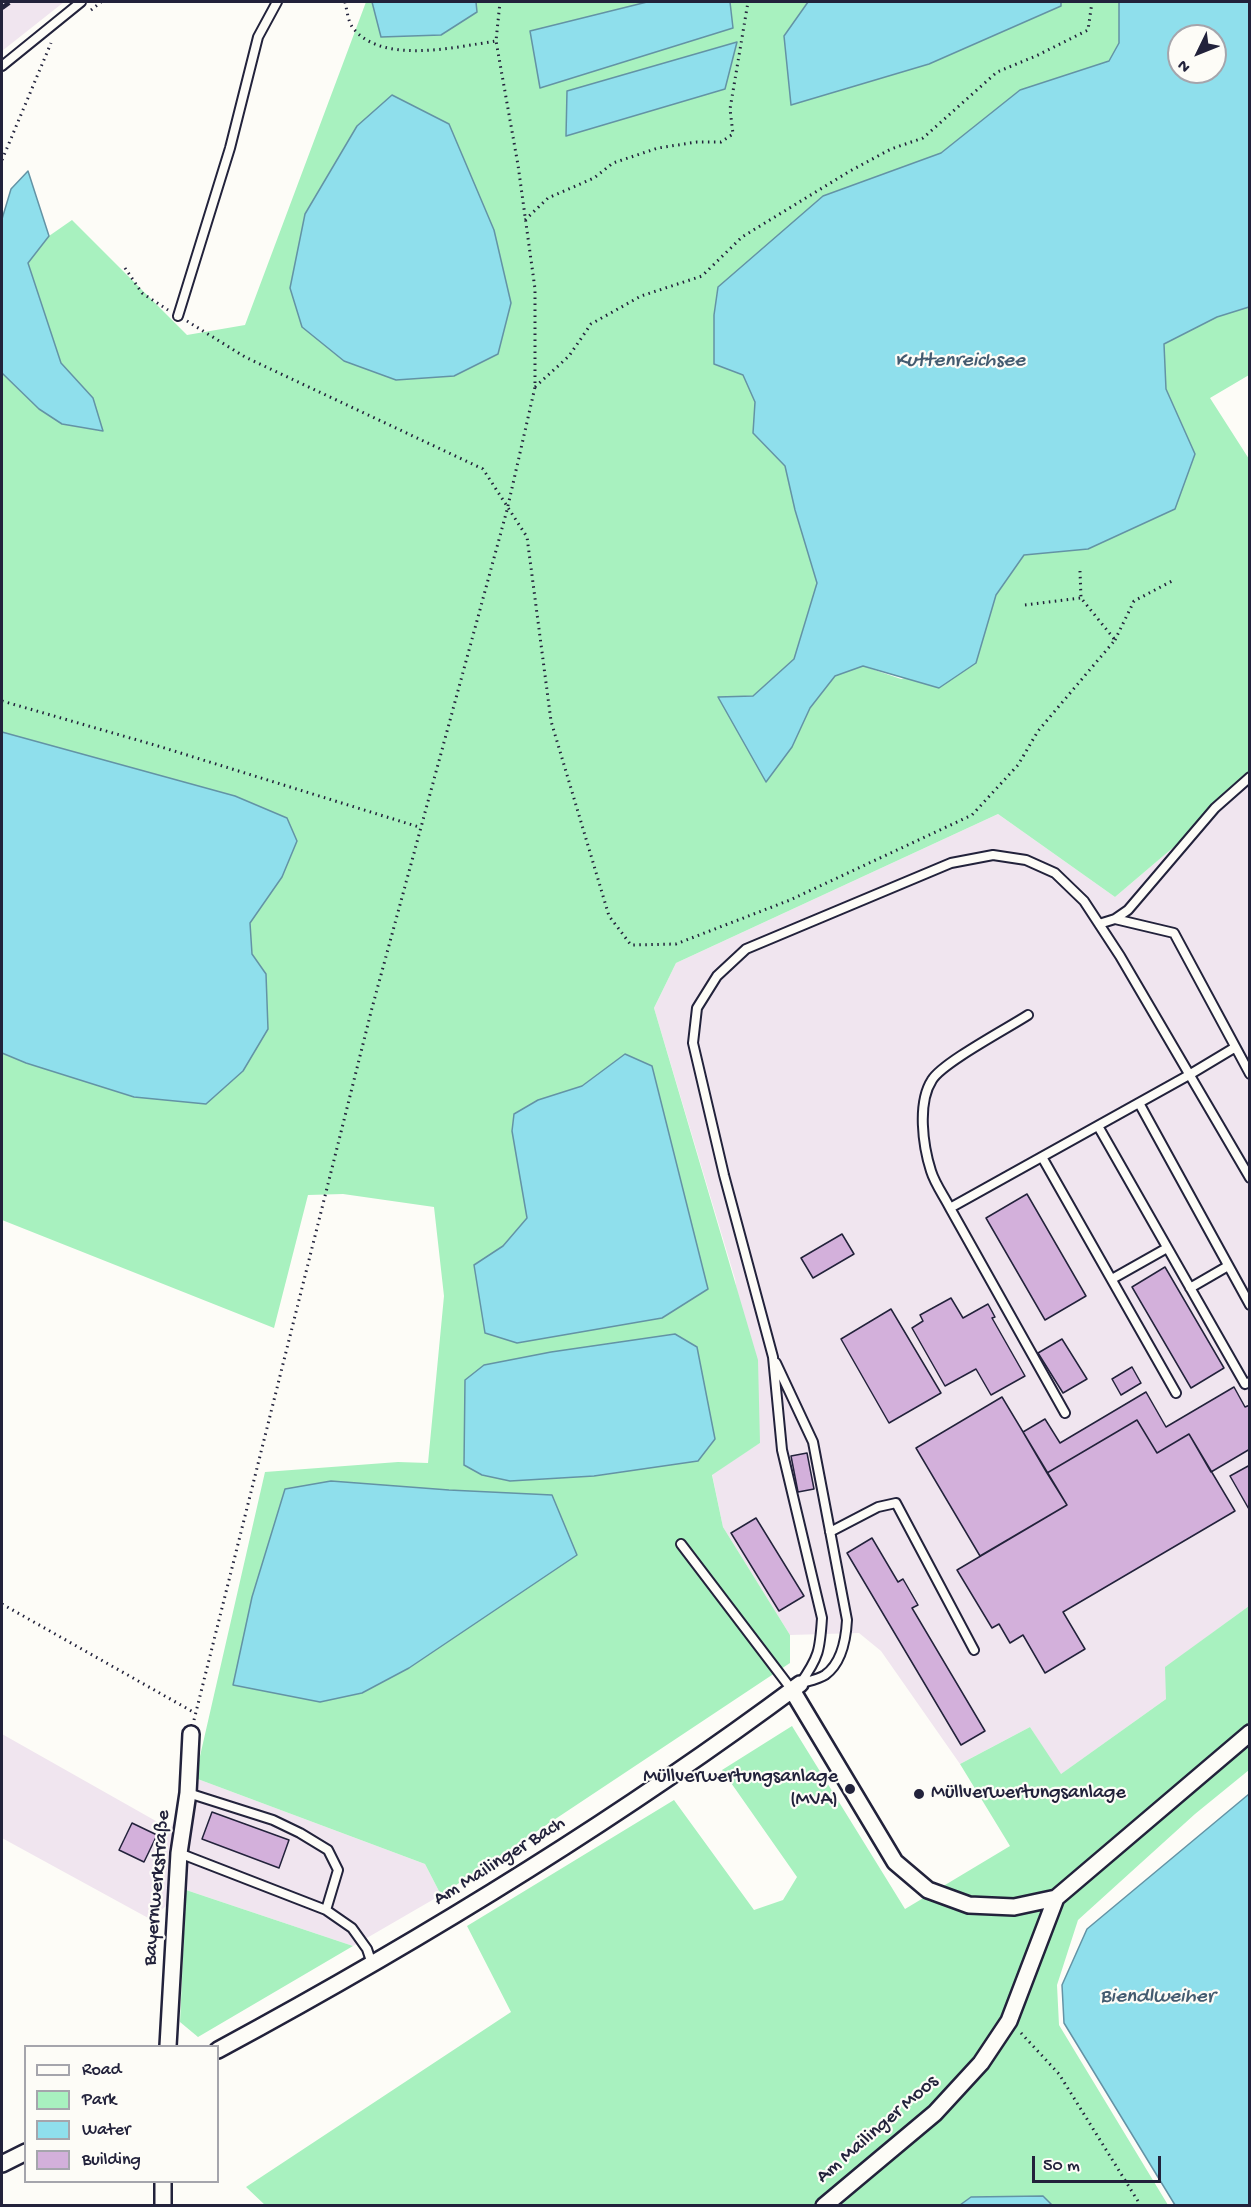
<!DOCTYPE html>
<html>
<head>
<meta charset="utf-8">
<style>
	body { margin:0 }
	#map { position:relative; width:1251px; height:2207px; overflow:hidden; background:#fdfcf7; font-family:"Gochi Hand",sans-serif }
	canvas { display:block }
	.frame { position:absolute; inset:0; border:3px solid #22223b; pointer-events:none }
	.legend { position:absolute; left:24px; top:2045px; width:195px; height:138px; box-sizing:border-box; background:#fdfcf7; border:2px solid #a5a5ac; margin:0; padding:8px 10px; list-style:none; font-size:18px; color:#22223b }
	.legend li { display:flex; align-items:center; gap:12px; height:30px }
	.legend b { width:30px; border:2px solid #a5a5ac }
	.north { position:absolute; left:1167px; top:24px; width:60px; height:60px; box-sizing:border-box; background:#fdfcf7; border:2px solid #a5a5ac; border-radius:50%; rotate:227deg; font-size:16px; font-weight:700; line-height:24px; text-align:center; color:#22223b }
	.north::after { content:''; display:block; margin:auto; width:21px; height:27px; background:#22223b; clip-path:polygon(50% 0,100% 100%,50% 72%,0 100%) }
	.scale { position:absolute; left:1032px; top:2156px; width:129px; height:27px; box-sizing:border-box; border:3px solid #22223b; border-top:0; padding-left:8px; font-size:18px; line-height:21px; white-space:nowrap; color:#22223b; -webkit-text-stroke:4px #fdfcf7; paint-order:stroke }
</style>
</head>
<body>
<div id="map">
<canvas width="1251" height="2207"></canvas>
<div class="frame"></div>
<ul class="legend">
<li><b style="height:8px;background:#fdfcf7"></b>Road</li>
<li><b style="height:16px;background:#a8f1bf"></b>Park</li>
<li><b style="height:16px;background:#8fdfec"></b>Water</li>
<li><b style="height:16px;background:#d3b0db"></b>Building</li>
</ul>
<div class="north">N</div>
<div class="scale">50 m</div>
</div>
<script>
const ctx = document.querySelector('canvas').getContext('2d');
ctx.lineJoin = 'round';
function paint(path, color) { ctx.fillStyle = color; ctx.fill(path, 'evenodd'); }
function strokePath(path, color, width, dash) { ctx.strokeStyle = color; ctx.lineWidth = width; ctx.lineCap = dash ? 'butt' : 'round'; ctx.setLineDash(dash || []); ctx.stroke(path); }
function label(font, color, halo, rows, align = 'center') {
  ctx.font = font + ' "Gochi Hand",sans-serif'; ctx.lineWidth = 4.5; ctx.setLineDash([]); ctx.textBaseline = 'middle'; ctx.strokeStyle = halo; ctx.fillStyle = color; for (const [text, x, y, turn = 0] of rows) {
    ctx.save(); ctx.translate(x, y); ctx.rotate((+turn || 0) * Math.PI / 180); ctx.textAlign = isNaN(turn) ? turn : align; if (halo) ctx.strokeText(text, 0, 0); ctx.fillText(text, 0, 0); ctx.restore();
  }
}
const built = new Path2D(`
	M2,2H64L2,51Z
	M1249,783V1606L1166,1667V1699L1060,1775L1030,1727L960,1764L881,1651L859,1633L790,1635L723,1527L712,1474L760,1443L735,1279L654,1008L676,963L998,814L1115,897Z
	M2,1734L170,1829L195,1778L425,1864L441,1895L353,1946L186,1890L150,1919L2,1838Z`);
const green = new Path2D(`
	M366,2H372L381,37L477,12L476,2H647L530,31L732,28L730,2H808L784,36L791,105L1061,6V2H1119V43L1109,61L1020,90L941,153L823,196L714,364L743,375L755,402L753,433L785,466L795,510L817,583L794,659L753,696L719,697L792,747L810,708L835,676L863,666L901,679L976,663L996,595L1024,555L1088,549L1195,454L1166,389L1164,344L1217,317L1249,307V375L1210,398L1249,459V783L1115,897L998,814L676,963L654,1008L758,1360L760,1443L712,1475L723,1527L790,1635V1663L441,1895L425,1864L195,1778L265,1472L398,1462L428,1463L444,1296L434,1207L343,1194L308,1195L274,1328L2,1220V1053L27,1063L266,974L252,954L250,923L282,877L235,796L2,732V373L39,409L62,424L102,431L93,398L61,363L28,263L49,236L72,220L187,335L245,325ZM357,126L494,230L511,303L498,354L290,288L305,214ZM625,1054L485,1333L474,1265L503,1246L527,1218L512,1131L514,1114L538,1100L582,1086ZM675,1334L697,1461L594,1476L510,1481L484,1365L551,1352ZM331,1481L449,1490L497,1608L409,1668Z
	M1249,1606V1770L1195,1814L1078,1920L1057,1985L1059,2025L1168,2205H1052L1043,2196L971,2197L960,2206H266L246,2187L511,2012L467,1926L674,1800L754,1910L783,1900L797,1877L722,1770L792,1726L905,1909L1010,1846L960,1764L1030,1727L1061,1774L1166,1699L1165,1667Z
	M186,1890L353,1946L198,2037L180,2022Z`);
const water = new Path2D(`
	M372,2H476L477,12L441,35L381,37Z
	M647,2H730L733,28L540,88L530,31Z
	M808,2H1061V6L929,64L791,105L784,36Z
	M1119,2H1249V307L1217,317L1164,344L1166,389L1195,454L1175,509L1088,549L1024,555L996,595L976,663L939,688L863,666L835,676L810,708L792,747L766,782L718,697L753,696L794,659L817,583L795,510L785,466L753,433L755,402L743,375L714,364V315L718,287L823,196L941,153L1020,90L1109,61L1119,43ZM1179,36H1215V72H1179Z
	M737,42L725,89L566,136L567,91Z
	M392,95L449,124L494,230L511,303L498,354L454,376L396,380L344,361L302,327L290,288L305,214L357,126Z
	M28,171L49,236L28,263L61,363L93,398L103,431L62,424L39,409L2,373V219L11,189Z
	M2,732L235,796L287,818L297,841L282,877L250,923L252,954L266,974L268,1029L243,1071L206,1104L134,1097L26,1063L2,1053Z
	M625,1054L652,1066L708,1289L662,1318L517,1343L485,1333L474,1265L503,1246L527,1218L512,1131L514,1114L538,1100L582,1086Z
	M675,1334L697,1347L715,1439L698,1461L594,1476L510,1481L482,1475L464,1465L465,1380L484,1365L551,1352Z
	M331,1481L449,1490L552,1495L577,1555L409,1668L362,1693L320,1702L233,1685L252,1597L285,1489Z
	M1249,1794V2205H1175L1064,2023L1062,1985L1087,1929Z
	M1043,2196L1052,2205H960L971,2197Z`);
const building = new Path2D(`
	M1027,1194L1086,1296L1045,1320L986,1218Z
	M842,1234L854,1254L813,1278L801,1258Z
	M1165,1267L1224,1368L1191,1388L1132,1287Z
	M951,1298L963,1318L988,1304L995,1317L992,1318L1025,1376L991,1395L976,1369L945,1386L912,1328L923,1321L920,1315Z
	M891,1309L941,1393L889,1423L841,1339Z
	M1062,1339L1087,1379L1063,1393L1038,1353Z
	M1132,1367L1141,1383L1121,1395L1112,1379Z
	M1234,1387L1245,1407L1250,1405V1449L1211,1472L1189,1434L1157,1453L1137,1420L1047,1473L1023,1432L1045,1419L1060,1443L1146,1392L1166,1427Z
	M1002,1397L1067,1505L980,1556L916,1448Z
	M1137,1420L1157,1453L1189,1434L1235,1511L1063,1612L1085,1649L1045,1673L1023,1635L1010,1643L999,1624L992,1628L957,1570L1067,1505L1047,1473Z
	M807,1453L814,1489L798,1492L791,1456Z
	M1250,1465V1511L1230,1476Z
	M756,1518L804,1596L779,1611L731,1533Z
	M872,1538L898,1582L903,1579L918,1605L912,1608L985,1731L961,1745L847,1553Z
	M212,1812L289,1840L279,1868L202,1839Z
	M132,1823L157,1835L144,1862L119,1850Z`);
const path = new Path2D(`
	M345,2C347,10 348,22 353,28C382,65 455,47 496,41
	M91,10L101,2
	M2,160L51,43
	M525,220L548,198L594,178L613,163L658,148L697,142H721L733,134L730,109L748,2
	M125,268L142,293L168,310
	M187,321L245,357L483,469L527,537L551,721L609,916L631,945L676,944L790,900L972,815L1018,765L1038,731L1115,640L1081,598L1080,571
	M535,387L569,356L591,324L641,296L702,276L742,237L850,171L891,149L923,138L997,72L1036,56L1088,30L1092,2
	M1025,605L1081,598
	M1115,640L1134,601L1172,581
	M2,701L158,746L419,827
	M2,1604L195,1713
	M194,1720L372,1008L507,510L535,387V289L518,165L496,41L500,2
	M1021,2033L1059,2074L1141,2206`);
const lane = new Path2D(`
	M2,66L81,2
	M178,316L230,148L258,37L277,2
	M1115,919L1174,933L1250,1074
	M1099,924L1115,919L1128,910L1215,808L1250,777
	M1139,1103L1250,1305
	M1098,1126L1245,1384L1250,1382
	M1042,1157L1176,1393
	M950,1208C944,1196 935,1184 931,1171C923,1146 917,1103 932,1080C942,1063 1008,1028 1028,1015
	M1112,1279L1167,1248
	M1190,1288L1228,1266
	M776,1363L813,1442L847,1620C846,1639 842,1663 825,1675C819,1679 809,1681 802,1683
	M1065,1413L950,1208L1189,1075L1234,1048
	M830,1532L878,1507L896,1503L974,1650
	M681,1544L792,1690
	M800,1684C819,1657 820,1650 822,1618L782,1450L773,1357L724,1175L693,1043L697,1008L717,976L746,949L951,863L993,855L1026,860L1055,873L1084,901L1120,956L1250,1178
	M188,1793L273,1820L300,1833L328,1850L338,1870L326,1910
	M179,1853L326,1910L352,1928L367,1949L372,1964`);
const street = new Path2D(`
	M792,1690L895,1862L928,1890L969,1905L1014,1907L1056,1898
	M168,2046L179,1853L188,1793L191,1734
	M218,2050C420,1941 616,1821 800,1684
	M2,2164L26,2152
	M163,2206V2182
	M824,2206L935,2113L981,2063L1009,2021L1056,1898L1250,1733`);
const rail = new Path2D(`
	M2,8L10,2`);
const markers = [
	[850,1789,6,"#22223b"],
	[919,1794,6,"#22223b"]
];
const poiNames = [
	["Müllverwertungsanlage",838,1778],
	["(MVA)",838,1801],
	["Müllverwertungsanlage",931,1794,"left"]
];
const streetNames = [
	["Am Mailinger Bach",500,1862,-32],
	["Bayernwerkstraße",158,1888,-85],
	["Am Mailinger Moos",878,2130,-41]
];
const waterNames = [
	["Kuttenreichsee",960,362],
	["Biendlweiher",1157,1998]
];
paint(built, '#f0e5ef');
paint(green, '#a8f1bf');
paint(water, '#8fdfec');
strokePath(water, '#6393a5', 1.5);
paint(building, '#d3b0db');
strokePath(building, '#22223b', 1.5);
strokePath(lane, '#22223b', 12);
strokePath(street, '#22223b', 20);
strokePath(path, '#22223b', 3, [1.5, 4.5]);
strokePath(lane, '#fdfcf7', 8);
strokePath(street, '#fdfcf7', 15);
strokePath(rail, '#22223b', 4.5, [9, 4.5]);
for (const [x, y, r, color] of markers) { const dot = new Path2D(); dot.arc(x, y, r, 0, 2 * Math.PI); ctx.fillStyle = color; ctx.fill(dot); strokePath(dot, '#fdfcf7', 2); }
label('20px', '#22223b', '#fdfcf7', poiNames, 'right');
label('20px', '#22223b', '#fdfcf7', streetNames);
label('italic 21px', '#435b70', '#fdfcf7', waterNames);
</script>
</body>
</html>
